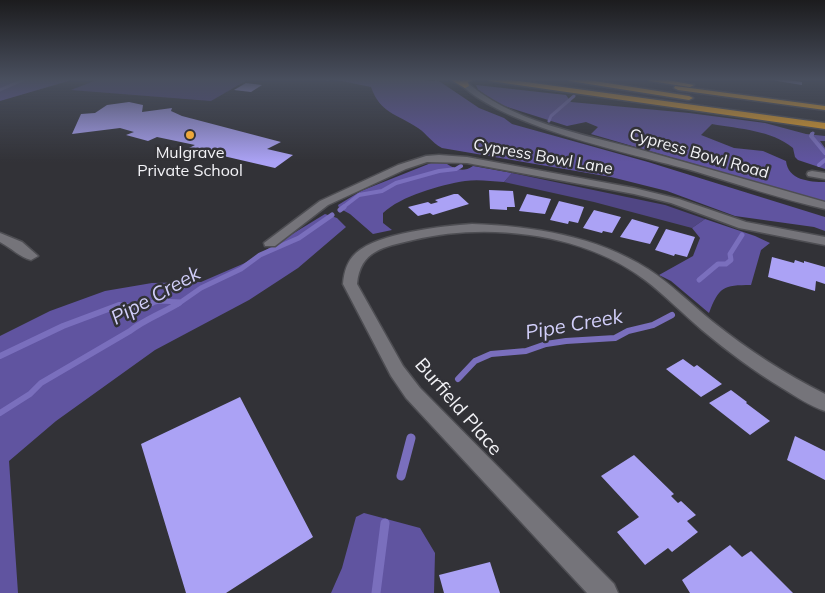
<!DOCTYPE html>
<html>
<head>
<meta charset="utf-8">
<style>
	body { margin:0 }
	canvas { display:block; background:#323237 }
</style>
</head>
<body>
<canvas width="825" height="593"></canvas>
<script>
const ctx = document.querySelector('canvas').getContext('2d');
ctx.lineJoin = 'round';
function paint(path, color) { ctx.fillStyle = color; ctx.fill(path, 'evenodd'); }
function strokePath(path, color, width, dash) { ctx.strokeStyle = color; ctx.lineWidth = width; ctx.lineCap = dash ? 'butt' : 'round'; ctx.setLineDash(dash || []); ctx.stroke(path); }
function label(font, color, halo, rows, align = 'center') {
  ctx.font = font + ' Mulish,sans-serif'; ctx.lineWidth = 5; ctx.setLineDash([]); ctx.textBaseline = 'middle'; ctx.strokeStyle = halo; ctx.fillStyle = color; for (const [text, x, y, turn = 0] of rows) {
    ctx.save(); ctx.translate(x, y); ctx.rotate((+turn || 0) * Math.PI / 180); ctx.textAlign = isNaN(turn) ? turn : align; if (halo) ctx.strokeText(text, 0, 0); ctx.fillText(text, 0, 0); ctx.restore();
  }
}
const green = new Path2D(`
	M99,79H249L211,101L71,90Z
	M512,173L665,205L705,219L692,228L594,202L504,182Z`);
const forest = new Path2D(`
	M0,79H75L0,101Z
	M306,79H410L439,81L479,108L504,118L512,124L648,162L825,217V231L814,227L735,216L667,191L611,177L442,148C431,142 427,134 418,128C397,114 380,113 371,87L342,81Z
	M476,85L566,95L571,102L689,113L765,123L806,134L825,136V141H820L825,148V169L798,160L795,157L793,148C771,130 740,129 712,124L701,135L734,148L763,151L786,161C788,180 809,182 825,182V202L591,134L598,127L586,122L567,126L501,105L478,90Z
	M431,163C435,163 443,161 447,164C455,169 463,173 473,166L512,173L504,182C491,181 477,179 465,181C440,185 401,196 383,213V223L392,230L373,234L350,214L339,208L338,205L361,191Z
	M325,214L337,218L346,227L298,268L249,300L155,350L56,421L9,461L18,593H0V336L50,311L105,291L152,283L201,282L245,263Z
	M705,219L755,236L770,243L761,250L751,285C723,285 719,287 709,313L671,281L659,275L693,256L700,238L692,228Z
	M364,513L420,528L435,553L434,593H331L342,568L356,517Z`);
const streamFar4 = new Path2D(`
	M0,90L25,79
	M549,121L551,116L574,96
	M812,135L813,133`);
const streamFar3 = new Path2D(`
	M812,134L811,136L825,153
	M819,165L825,160
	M342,208L359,195L382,191L396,183L439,171L456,169L461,166`);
const streamFar2 = new Path2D(`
	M340,210L344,207
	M699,280L718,264H726L731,260L730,254L742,235
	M147,304L159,301L181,302
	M178,304L201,288L241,269L260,255L299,238L332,215`);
const streamFar1 = new Path2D(`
	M0,356L63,326L119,305L133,307L152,303
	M458,379L475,361L491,354L526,351L546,344L566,341L615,338L628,331L653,325L672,315
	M0,413L30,394L41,383L130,331C145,319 163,313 179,303`);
const stream = new Path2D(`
	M401,476L411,438
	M376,593L385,523`);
const building = new Path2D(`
	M765,79H783L802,82V85Z
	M246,83L262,85L251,92L234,90Z
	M129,102L143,105L142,112L172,108L171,111L182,116L281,142L267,149L293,155L275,168L189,148L195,145L157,137L148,141L126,135L134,132L120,128L72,134L81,114L95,113L107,105Z
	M489,190L513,191L515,207H507V210L490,209Z
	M454,194H458L469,204L433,215L430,213L418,216L408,207L428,202L431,204L438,202L435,200Z
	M527,194L551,199L545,214L519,211Z
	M559,201L584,207L578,223L569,221L568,224L550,220Z
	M594,210L621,217L612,233L603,231L602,233L583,228Z
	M632,219L659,227L650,244L620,237Z
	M666,229L695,237L687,257L675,254L674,256L655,250Z
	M772,257L794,263L795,260L804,263V261L825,267V284L816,281L815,291L768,277Z
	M683,359L694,367L697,365L722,384L701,397L666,369Z
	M731,390L747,402L746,403L770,421L750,435L709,403Z
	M240,397L313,537L226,593H186L141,444Z
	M795,436L825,451V480L787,460Z
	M634,455L674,494L671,496L678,503L681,501L696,515L687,521L698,532L672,552L668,548L645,565L617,532L639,517L601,476Z
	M730,545L742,557L751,551L793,593H690L682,580Z
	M490,562L500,593H444L439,575Z`);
const minor = new Path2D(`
	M456,79H463C511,123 584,134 645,151C705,168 765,185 825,202V209C781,199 737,184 694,171C634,154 493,125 456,79Z
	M439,155L467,157L634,188L679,199L746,222L825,237V245L739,228L671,203L634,194L467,163L427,162L406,169L328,205L275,246H265L264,243L320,201L398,165L426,156Z
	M812,171L825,173V179L808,176L807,174L808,172Z
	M472,224C533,226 596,236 648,269C671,284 691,304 713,322C748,350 785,374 825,394V411C810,406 795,396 782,388C754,371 727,351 702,330C683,314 665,295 645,280C583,233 488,222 413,240C384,247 360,250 357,284L403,366L420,388L614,584L618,593H587L406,398L391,376L343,284C344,272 347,261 356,253C378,233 443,226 472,224Z
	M0,233L22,242L38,256L31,260C21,258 10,247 0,242Z`);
const highway = new Path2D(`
	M449,79H457L462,81L465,79H476L468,82L469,86L465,88Z
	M487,79H504L825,123V129L490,81Z
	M567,79H582L689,96L693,98L689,100L570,81Z
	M647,79H663L694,85L690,87L650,81Z
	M675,86L825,106V110L678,90L674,88Z`);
const markers = [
	[190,135,5,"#eda83b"]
];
const farPoinames = [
	["Mulgrave",190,153],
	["Private School",190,171]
];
const farStreetnames = [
	["Cypress Bowl Road",699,154,16],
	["Cypress Bowl Lane",543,157,10]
];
const streetNames = [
	["Burfield Place",458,407,49]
];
const waterNames = [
	["Pipe Creek",156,296,-29],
	["Pipe Creek",574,325,-10]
];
paint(green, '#504684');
paint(forest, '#6054a0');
strokePath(streamFar4, '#7a6fbd', 3);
strokePath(streamFar3, '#7a6fbd', 4);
strokePath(streamFar2, '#7a6fbd', 5);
strokePath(streamFar1, '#7a6fbd', 6);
strokePath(stream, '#7a6fbd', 9);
paint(building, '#aba2f5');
strokePath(minor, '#4e4e53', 3);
strokePath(highway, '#4e4e53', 3);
paint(minor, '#75747a');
paint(highway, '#eba120');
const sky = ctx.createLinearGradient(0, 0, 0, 162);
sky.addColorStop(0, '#1c1c1e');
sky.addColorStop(0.49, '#494f5e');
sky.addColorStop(1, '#494f5e00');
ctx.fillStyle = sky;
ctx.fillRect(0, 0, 825, 162);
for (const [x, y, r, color] of markers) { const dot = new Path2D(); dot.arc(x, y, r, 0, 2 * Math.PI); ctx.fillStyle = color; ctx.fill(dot); strokePath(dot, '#323237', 2); }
label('16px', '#f3f3f7', '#323237', farPoinames);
label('16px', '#f3f3f7', '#323237', farStreetnames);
label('19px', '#f3f3f7', '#323237', streetNames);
label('italic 20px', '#d2cffa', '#323237', waterNames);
</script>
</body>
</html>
